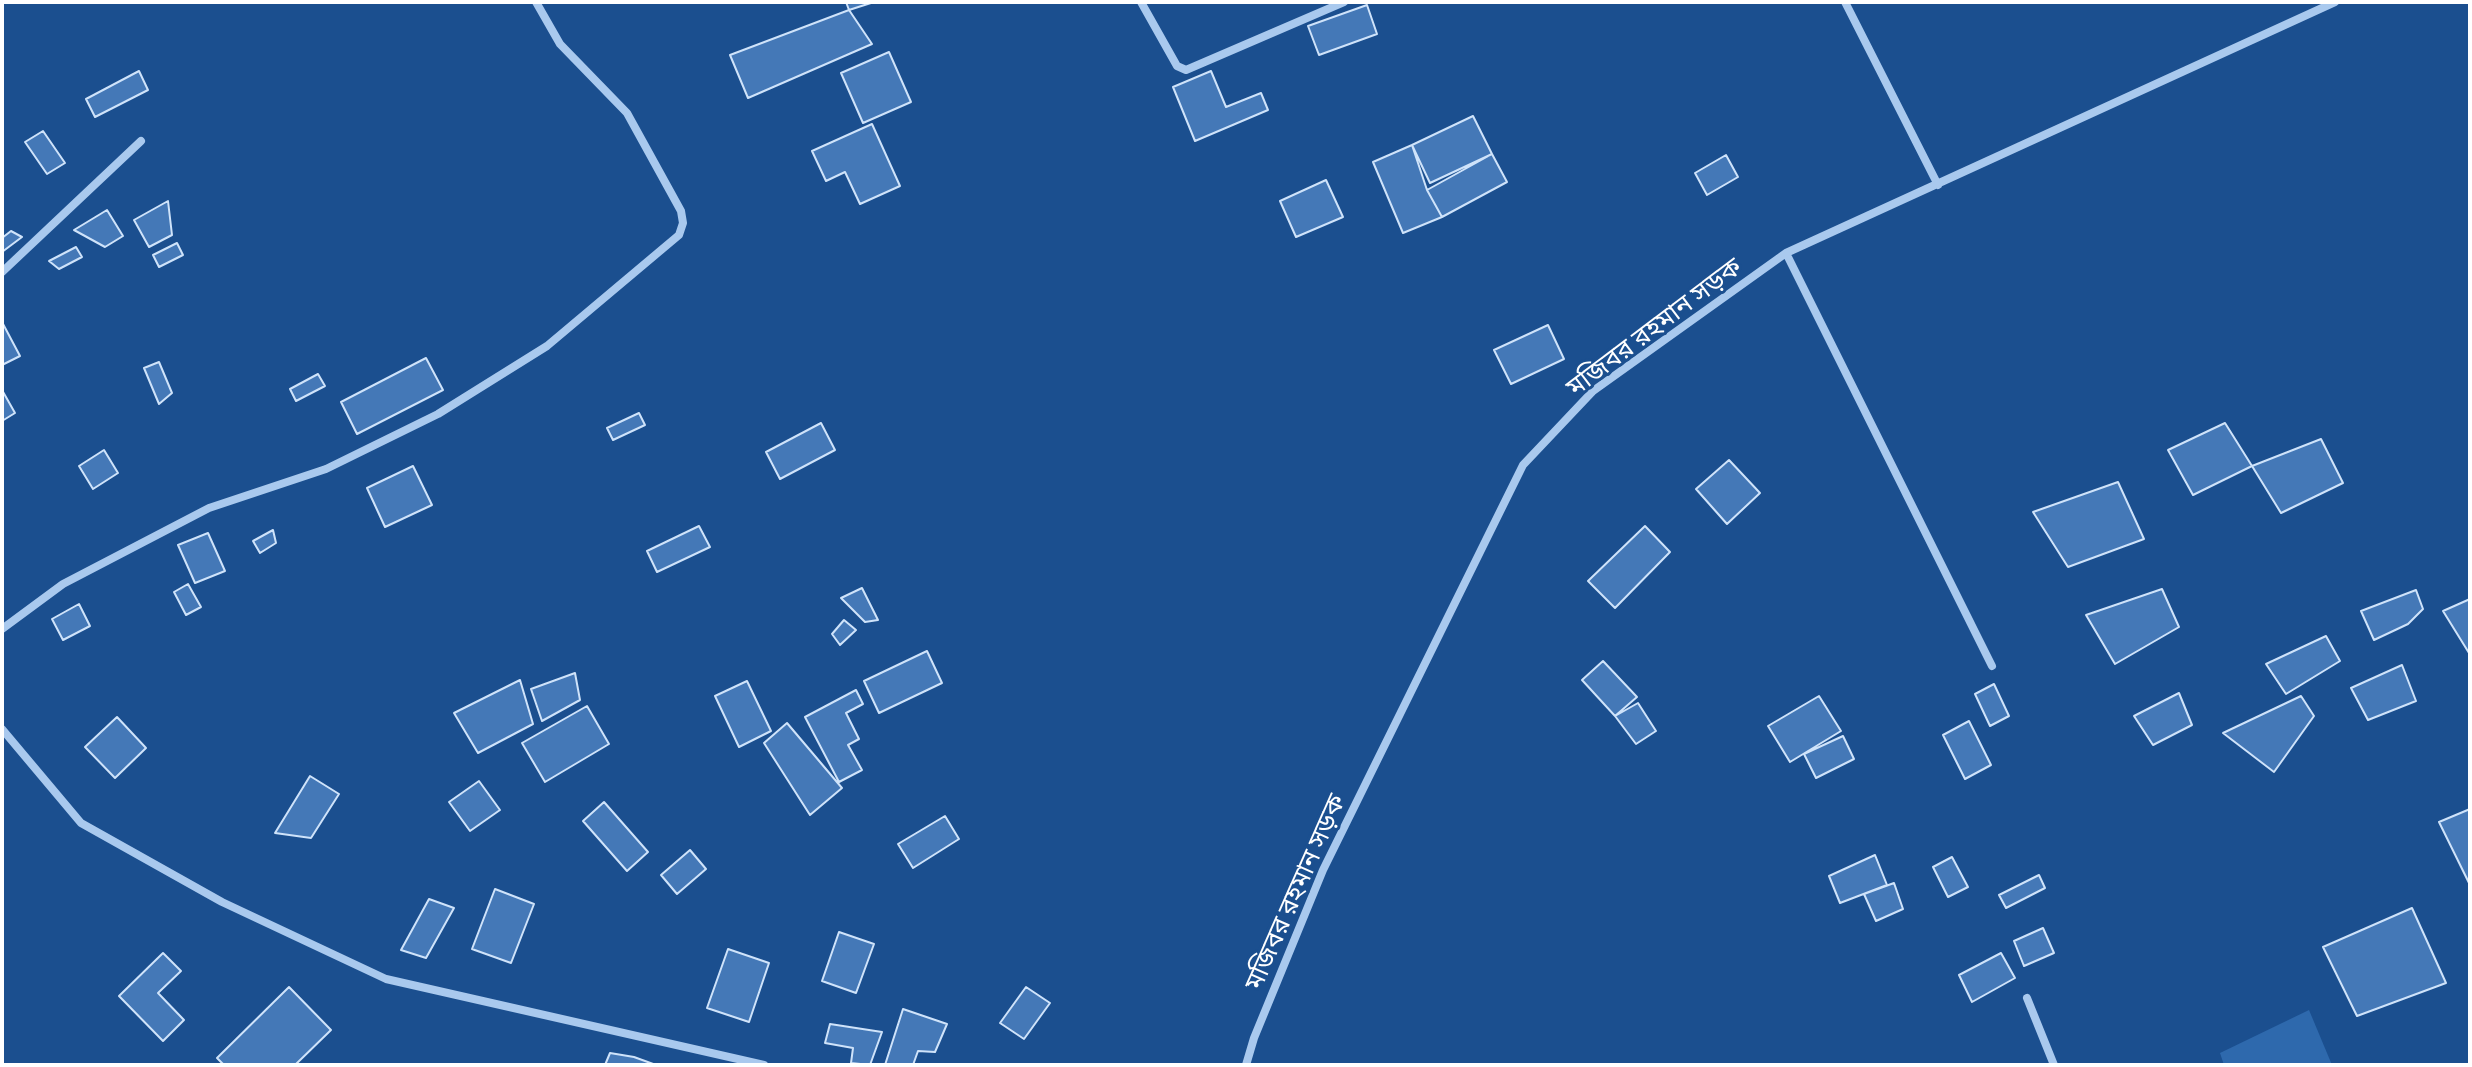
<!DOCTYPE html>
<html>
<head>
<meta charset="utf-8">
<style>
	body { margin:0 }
	#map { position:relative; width:2472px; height:1067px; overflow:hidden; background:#1b4f8f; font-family:"Exo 2",sans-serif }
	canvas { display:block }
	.frame { position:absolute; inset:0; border:4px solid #fff; pointer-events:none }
</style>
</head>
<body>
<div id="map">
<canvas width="2472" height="1067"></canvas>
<div class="frame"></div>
</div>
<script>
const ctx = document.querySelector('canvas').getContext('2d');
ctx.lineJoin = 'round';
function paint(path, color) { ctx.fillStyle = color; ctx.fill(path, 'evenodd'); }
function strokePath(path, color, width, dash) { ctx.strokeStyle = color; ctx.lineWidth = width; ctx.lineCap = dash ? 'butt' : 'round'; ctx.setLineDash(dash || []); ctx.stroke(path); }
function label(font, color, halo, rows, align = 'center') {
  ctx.font = font + ' "Exo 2","Noto Sans Bengali",sans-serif'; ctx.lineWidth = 6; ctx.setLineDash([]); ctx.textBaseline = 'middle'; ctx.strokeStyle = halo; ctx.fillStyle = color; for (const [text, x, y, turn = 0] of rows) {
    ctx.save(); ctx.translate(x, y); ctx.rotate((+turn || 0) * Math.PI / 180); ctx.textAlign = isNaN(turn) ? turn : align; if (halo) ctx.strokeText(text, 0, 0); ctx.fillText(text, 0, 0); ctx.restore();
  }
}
const green = new Path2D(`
	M2309,1010L2332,1065H2224L2220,1053Z`);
const building = new Path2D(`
	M846,2H874L849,10Z
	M1367,5L1377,34L1319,55L1308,26Z
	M849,10L872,44L748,98L730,55Z
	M889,52L911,102L863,123L841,73Z
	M139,71L148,90L95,117L86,99Z
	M1211,71L1226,107L1261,93L1268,110L1195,141L1173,87Z
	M1473,116L1492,154L1430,183L1412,145Z
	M872,124L900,186L860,204L845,172L826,181L812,151Z
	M43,131L65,163L47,174L25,142Z
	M1412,145L1427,190L1442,217L1403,233L1373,162Z
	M1492,154L1507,182L1442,217L1427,190Z
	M1726,155L1738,177L1707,195L1695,173Z
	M1326,180L1343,217L1296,237L1280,201Z
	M168,201L172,235L149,247L134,220Z
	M107,210L123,236L105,247L74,230Z
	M11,231L22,237L2,252V238Z
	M177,243L183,255L159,267L153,255Z
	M76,247L82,257L59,269L49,261Z
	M2,322L20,356L2,365Z
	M1548,325L1564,359L1511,384L1494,350Z
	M426,358L443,390L357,434L341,402Z
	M159,362L172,393L159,404L144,368Z
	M318,374L325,386L296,401L290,389Z
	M2,390L15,413L2,421Z
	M639,413L645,425L613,440L607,428Z
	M821,423L835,450L780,479L766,452Z
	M2225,423L2252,466L2193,495L2168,450Z
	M2321,439L2343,483L2281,513L2252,466Z
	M104,450L118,473L93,489L79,466Z
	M1729,460L1760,493L1727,524L1696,489Z
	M413,466L432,505L385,527L367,488Z
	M2118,482L2144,539L2068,567L2033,512Z
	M699,526L710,547L657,572L647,551Z
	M1645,526L1670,552L1615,608L1588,581Z
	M273,530L276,543L260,553L253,541Z
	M208,533L225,571L195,583L178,545Z
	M188,584L201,607L186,615L174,592Z
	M862,588L878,620L865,622L841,598Z
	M2162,589L2179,627L2115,664L2086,615Z
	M2416,590L2423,609L2408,624L2374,640L2361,611Z
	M2470,599V653H2469L2443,611Z
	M79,604L90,626L63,640L52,619Z
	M844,620L856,630L840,645L832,634Z
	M2326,636L2340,661L2286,694L2266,664Z
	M927,651L942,683L879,713L864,681Z
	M1603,661L1637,697L1615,716L1582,680Z
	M2402,665L2416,701L2368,720L2351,688Z
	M575,673L580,700L542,721L531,689Z
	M520,680L533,724L478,753L454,713Z
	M747,681L771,731L739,747L715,696Z
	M1994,684L2009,716L1990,726L1975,694Z
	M856,690L863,704L846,713L859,739L848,745L862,770L839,782L805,717Z
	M2179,693L2192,725L2153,745L2134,716Z
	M1819,696L1841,731L1790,762L1768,726Z
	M2301,696L2314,716L2274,772L2223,733Z
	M1638,703L1656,731L1636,744L1615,716Z
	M587,706L609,744L545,782L522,743Z
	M117,717L146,748L115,778L85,747Z
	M1969,721L1991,765L1965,779L1943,735Z
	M787,723L842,788L810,815L764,743Z
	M1843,736L1854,759L1816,778L1804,754Z
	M310,776L339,794L311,838L275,833Z
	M479,781L500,810L470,831L449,802Z
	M604,802L648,852L627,871L583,821Z
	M2470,809V883H2469L2439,822Z
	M945,816L959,839L913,868L898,844Z
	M690,850L706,869L677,894L661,875Z
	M1875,855L1887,885L1840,903L1829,876Z
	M1952,857L1968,887L1948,897L1933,867Z
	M2039,875L2045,888L2006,908L1999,895Z
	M1894,883L1903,909L1876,921L1864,894Z
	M495,889L534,904L511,963L472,949Z
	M429,899L454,908L426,958L401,950Z
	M2412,908L2446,983L2357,1016L2323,947Z
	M2043,928L2054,953L2024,966L2014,941Z
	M839,932L874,944L856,993L822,981Z
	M728,949L769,963L749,1022L707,1008Z
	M163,953L181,971L158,993L184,1020L163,1041L119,996Z
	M2001,953L2015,978L1972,1002L1959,975Z
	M289,987L331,1030L295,1065H224L217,1058Z
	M1026,987L1050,1003L1024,1039L1000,1023Z
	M903,1009L947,1024L935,1052L918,1051L913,1065H885Z
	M830,1024L882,1032L870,1065L851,1063L853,1048L825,1043Z
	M610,1053L634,1057L656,1065H605Z`);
const street = new Path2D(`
	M1141,2L1177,66L1186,70L1344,2
	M1845,2L1938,185
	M1786,253L1992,666
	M2,272L141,141
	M2,629L63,584L209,508L326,469L438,414L547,346L679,235L683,223L681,211L627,113L560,44L536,2
	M2,729L81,823L222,902L386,979L764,1065
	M2027,998L2054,1065
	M1246,1065L1254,1038L1323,870L1523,465L1593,391L1786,253L2335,2`);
const streetNames = [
	["মজিবর রহমান সড়ক",1654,327,-37],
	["মজিবর রহমান সড়ক",1295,892,-66]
];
paint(green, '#2e69ad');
paint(building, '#4478b7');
strokePath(building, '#cfe3fa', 2);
strokePath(street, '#a9c9ee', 8);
label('26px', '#fff', '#1b4f8f', streetNames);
</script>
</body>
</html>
